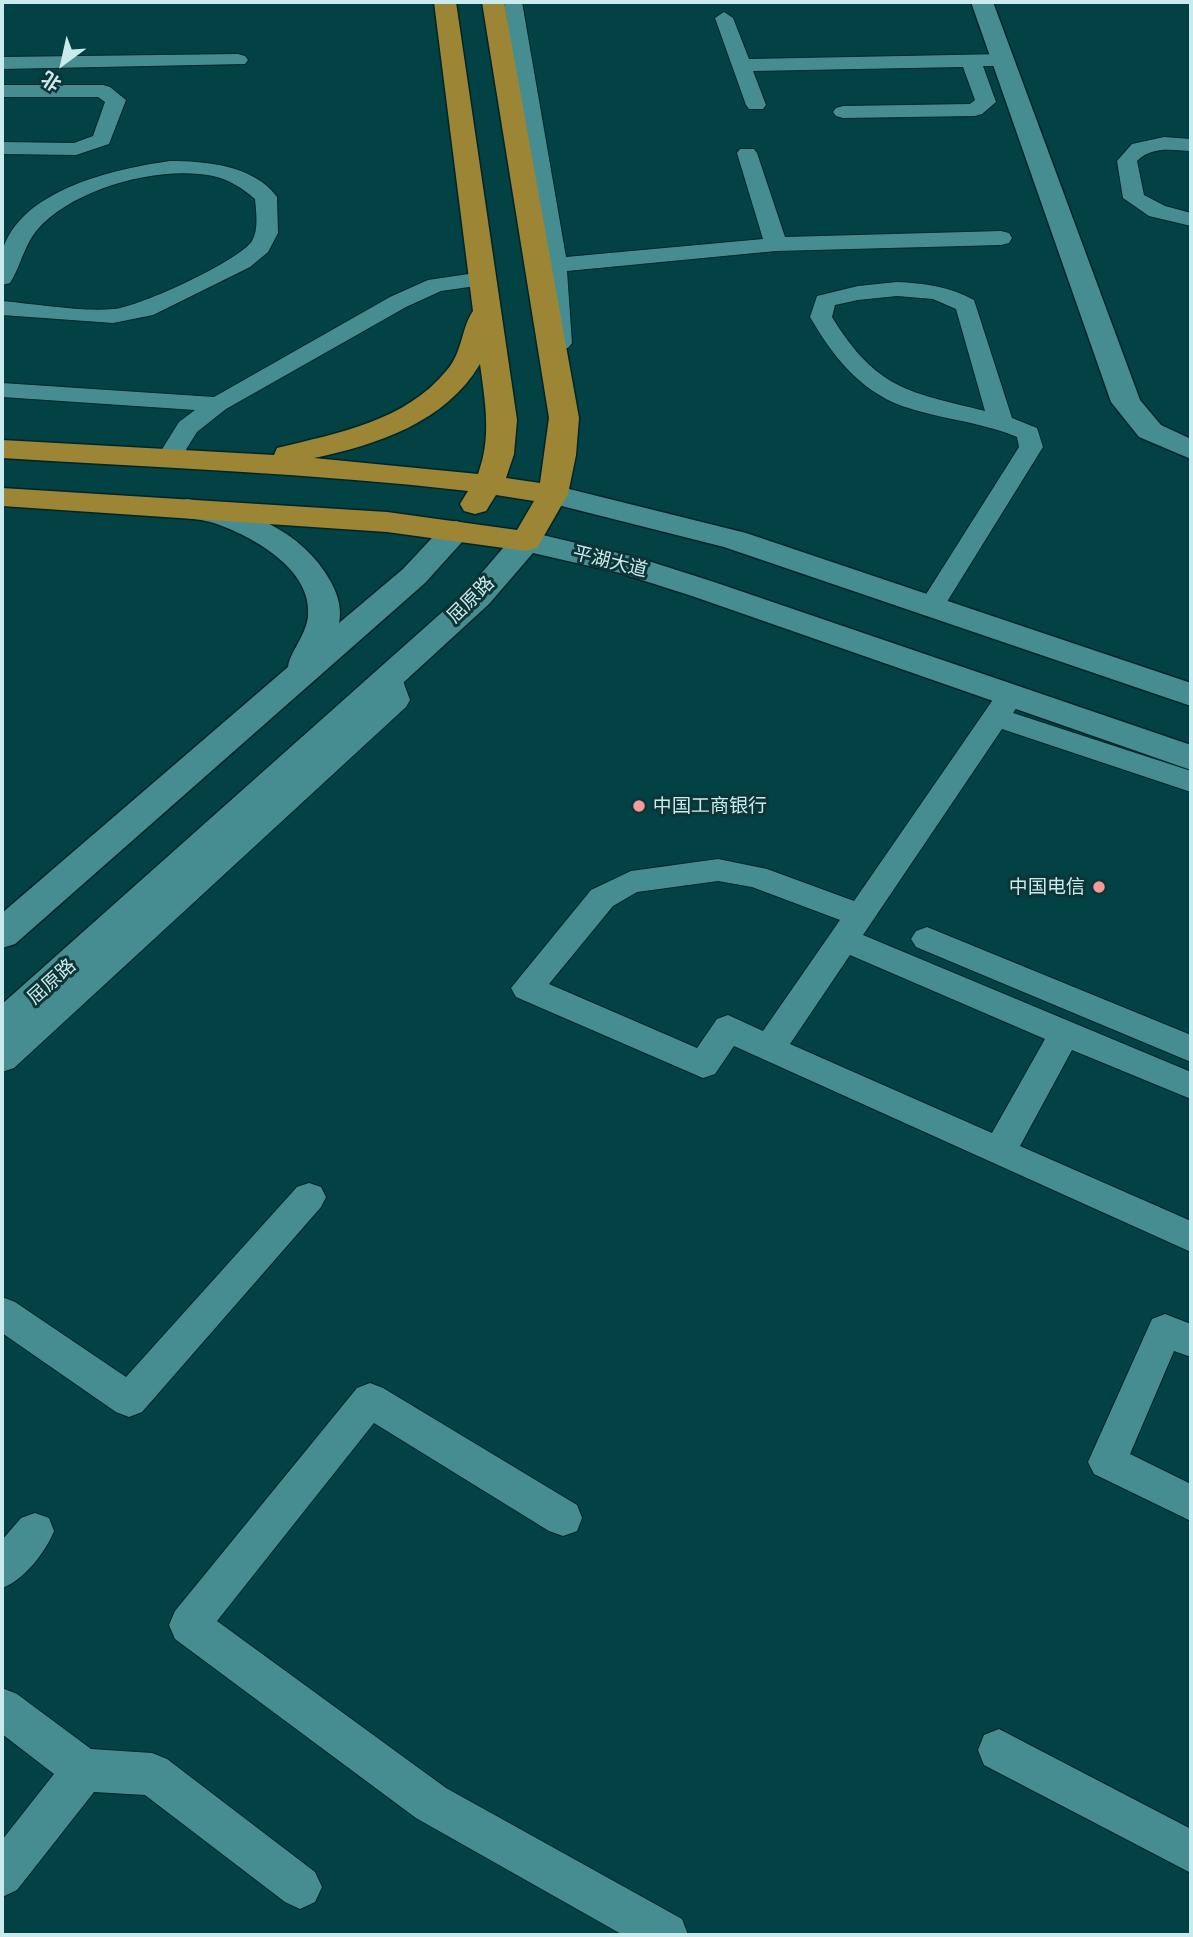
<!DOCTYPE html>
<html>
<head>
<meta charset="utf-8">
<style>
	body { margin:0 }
	#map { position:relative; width:1193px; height:1937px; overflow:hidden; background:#024144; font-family:Cabin,"Noto Sans SC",sans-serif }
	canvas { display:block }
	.frame { position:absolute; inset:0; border:4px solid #c9ebed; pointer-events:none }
	.north { position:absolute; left:28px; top:28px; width:70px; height:70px; -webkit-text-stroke:5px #0d3436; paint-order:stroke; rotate:213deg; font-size:19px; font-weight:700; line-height:28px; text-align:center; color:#c9ebed }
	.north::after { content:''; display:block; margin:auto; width:24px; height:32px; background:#c9ebed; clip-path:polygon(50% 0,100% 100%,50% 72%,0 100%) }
</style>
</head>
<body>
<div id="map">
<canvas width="1193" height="1937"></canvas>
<div class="frame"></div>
<div class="north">北</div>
</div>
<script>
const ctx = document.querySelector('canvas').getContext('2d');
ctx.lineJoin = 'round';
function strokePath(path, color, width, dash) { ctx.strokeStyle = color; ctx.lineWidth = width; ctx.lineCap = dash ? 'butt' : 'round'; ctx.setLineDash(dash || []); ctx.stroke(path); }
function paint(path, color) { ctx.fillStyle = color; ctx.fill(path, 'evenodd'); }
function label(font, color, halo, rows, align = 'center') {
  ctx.font = font + ' Cabin,"Noto Sans SC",sans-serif'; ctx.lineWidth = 6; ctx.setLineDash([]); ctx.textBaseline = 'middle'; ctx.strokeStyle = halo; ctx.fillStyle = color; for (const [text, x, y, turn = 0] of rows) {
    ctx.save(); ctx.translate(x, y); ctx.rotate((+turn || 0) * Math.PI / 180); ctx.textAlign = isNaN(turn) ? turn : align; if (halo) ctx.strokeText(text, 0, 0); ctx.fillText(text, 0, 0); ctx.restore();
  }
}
const service = new Path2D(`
	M504,2H522L566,257L763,239L737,153L740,149H754L757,153L785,237L1001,231L1009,233L1012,238L1009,243L1001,245L776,251L567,271L572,343L568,348H552L548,343L545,265Z
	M724,12L733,18L749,59L1003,54L1013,60L1003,66H983L996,102L982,114L975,116L843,118L836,116L833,112L836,108L843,106L970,104L975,100L963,67L753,71L766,105L763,109H749L746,105L715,18Z
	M238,54L245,56L248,60L245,64L2,69V57Z
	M2,85H103L110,87L126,100L109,144L76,155L2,154V142L74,143L93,136L105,102L98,97H2Z
	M1164,137L1191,139V151C1171,150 1152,146 1137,161L1144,195L1165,206L1191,213V226L1149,216L1123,198L1117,161L1132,144Z
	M170,161C205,161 254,165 277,197L278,233L268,252L250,267L153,315L113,323L2,315V301C35,304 83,312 114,309C139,307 239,261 252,241C259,229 256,212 255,199C243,189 229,179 213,176C160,165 73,188 37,230C24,245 21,266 10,283L2,285C2,275 0,262 2,252C20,189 115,169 170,161Z
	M482,272L490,274L493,279L490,284L441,291L406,307L226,409L197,432L177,464L168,466L159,464L156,459L179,422L195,410L2,397V383L214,397L390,297L428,280Z
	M897,282C925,283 950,287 974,300L1012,418L1037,428L1043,447L940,613L931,616L922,613L918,607L1019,447L1017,437L1007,433C973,421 936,418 902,406C859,390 832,355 810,317L817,296L858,286ZM897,296L933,299L956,309L985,411C909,392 877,390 832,317L835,305L858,300Z
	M389,668L399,670L410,700L406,707L14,1068L2,1072V1040L381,698L375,677L379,670Z
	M1011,686L1021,688L1025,695L1013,713L1191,771V792L1002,729L863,935L1191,1072V1099L1072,1050L1020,1146L1191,1221V1252L734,1046L715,1074L703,1078L516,997L511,988L591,890L631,871L718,859L767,869L854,901L1001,688ZM718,881L752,887L840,920L763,1031L728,1015L717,1019L697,1048L549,984L613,906L637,892ZM850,955L1045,1039L992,1133L790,1044Z
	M927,927L1191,1035V1062L916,947L911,939L916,931Z
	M309,1183L321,1187L326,1197L321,1207L142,1412L129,1417L116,1412L2,1333V1297L15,1302L126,1377L297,1187Z
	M1165,1314L1191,1324V1357L1174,1351L1130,1454L1191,1484V1521L1094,1474L1088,1462L1152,1319Z
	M370,1383L383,1388L577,1505L582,1518L577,1531L563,1536L549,1531L374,1423L217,1621L446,1788L682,1919L688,1935H623L416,1818L175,1639L169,1625L175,1611L357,1388Z
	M35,1513L49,1518L54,1531C45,1553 24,1580 2,1588V1540L21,1518Z
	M2,1688L17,1694L91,1749L152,1753L167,1759L315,1872L322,1887L315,1902L300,1909L285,1902L145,1795L94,1792L17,1890L2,1897V1840L54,1774L2,1734Z
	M999,1729L1191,1829V1873L984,1765L978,1750L984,1735Z`);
const minor = new Path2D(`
	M971,2H993L1140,400L1161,425L1191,439V459L1139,437L1111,402Z`);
const secondary = new Path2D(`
	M553,485L746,533L1191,683V706L724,547L542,501L538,494L542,487Z
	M187,499C244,508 302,529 331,582C338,595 342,609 339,623L403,569L445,524L456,521L467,524L472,531L425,583L15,944L2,948V913L288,667C290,652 305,637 308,617C313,569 252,536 214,523C202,519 188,519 176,516L171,509L176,502Z
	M526,531L639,558L714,582L1191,745V770L692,596L620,573L533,553L489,604L16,1038L2,1042V1004L467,590L515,534Z`);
const trunk = new Path2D(`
	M434,2H456L517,420L514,454L506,478L540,483L549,418L482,2H504L579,418L576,455L568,494L537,548L526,551L387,532L2,506V488L387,512L517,530L534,501L496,495L486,511L475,514L464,511L460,504L468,491C313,473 157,468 2,458V440L274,455L277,448C338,433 406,421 447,370C463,351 461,328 473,311ZM480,364C485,402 492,437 478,474L314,458C377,445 446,422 480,364Z`);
const markers = [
	[639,806,7,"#f59b9a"],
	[1099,887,7,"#f59b9a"]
];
const streetNames = [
	["平湖大道",610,562,14],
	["屈原路",471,600,-45],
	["屈原路",52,982,-42]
];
const poiNames = [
	["中国工商银行",653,806],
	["中国电信",1085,887,"right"]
];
strokePath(service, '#002527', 2);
strokePath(minor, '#002527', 3);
strokePath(secondary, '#002527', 3);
strokePath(trunk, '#002527', 3);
paint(service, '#468d91');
paint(minor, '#468d91');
paint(secondary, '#468d91');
paint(trunk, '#9d8536');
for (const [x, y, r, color] of markers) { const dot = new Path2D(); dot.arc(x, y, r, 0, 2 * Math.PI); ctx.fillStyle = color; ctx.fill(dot); strokePath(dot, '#0d3436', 2.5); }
label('19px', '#c9ebed', '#0d3436', streetNames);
label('19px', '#c9ebed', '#0d3436', poiNames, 'left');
</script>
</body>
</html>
